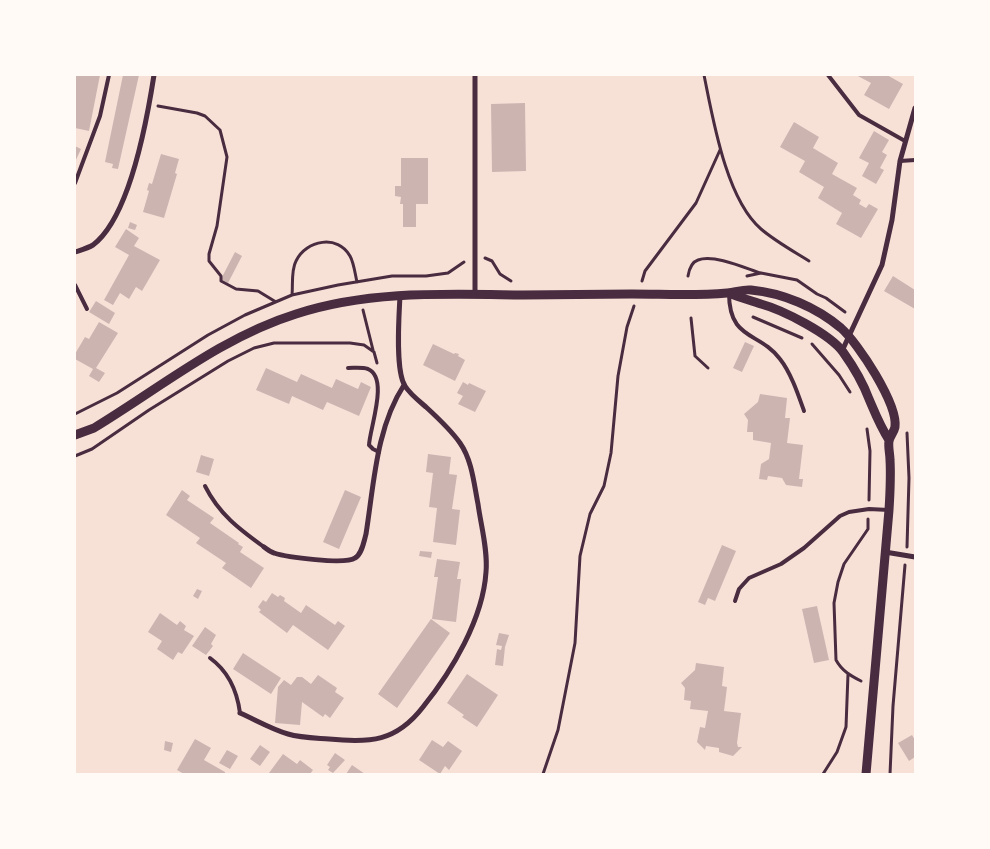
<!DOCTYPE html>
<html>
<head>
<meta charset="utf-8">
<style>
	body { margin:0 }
	#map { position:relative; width:990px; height:849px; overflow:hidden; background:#f7e1d7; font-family:Figtree,sans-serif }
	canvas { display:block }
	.frame { position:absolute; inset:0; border:76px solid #fffaf5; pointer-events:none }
</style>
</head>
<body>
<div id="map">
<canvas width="990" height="849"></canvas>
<div class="frame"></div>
</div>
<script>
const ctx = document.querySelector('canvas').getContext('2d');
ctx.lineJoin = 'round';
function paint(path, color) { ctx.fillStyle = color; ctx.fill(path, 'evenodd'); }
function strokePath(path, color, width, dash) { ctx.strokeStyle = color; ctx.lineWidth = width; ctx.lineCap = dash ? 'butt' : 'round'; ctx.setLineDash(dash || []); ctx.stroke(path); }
const building = new Path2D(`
	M75,75H100L89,131L75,128Z
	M123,75H139L118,169L112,168L113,164L105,162Z
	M856,75H887L903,84L889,109L864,95L871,83Z
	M525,103L526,171L492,172L491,104Z
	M794,122L819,137L813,148L838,163L832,174L857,188L853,195L861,200L859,204L866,208L869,204L878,209L861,238L836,224L842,213L818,198L824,187L799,172L805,161L780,147Z
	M874,131L889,140L882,152L887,155L880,168L884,170L876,184L862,176L869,163L859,158Z
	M75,146L81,149L75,162Z
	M161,154L179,159L175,173L177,174L164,218L143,212L149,191L147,190L149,183L152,184Z
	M401,158H428V204H416V227H403V204H400L401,197L395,196V186H401Z
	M130,222L137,225L135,230L128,228Z
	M126,229L139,238L134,246L160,260L142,291L136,287L129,299L120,293L113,305L104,300L129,255L115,247Z
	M235,252L242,256L228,283L221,279Z
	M893,276L915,290V309L884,291Z
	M96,301L115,313L109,324L89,312Z
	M99,322L118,333L96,368L105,373L99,382L89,376L93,369L75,359V354L85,337L89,339Z
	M745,342L754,346L742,372L733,368Z
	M433,344L454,354L455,353L459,354L458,356L465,360L455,381L423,365Z
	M266,368L297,382L301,374L332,388L336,379L358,389L361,382L371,387L359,416L327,402L323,410L292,396L289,404L256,390Z
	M463,382L468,385L469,383L486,391L475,412L458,404L463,396L457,393Z
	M760,394L787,398L785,418H790L787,443L803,445L799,479H803L802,487L786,485L782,478L768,476L767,480L759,479L761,464L769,459L771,443L753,440V432H747L748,420L744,414L758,402Z
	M428,454L451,457L449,474L457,475L452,509L460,510L456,545L433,542L437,508L429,507L433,473L426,472Z
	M201,455L214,459L209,476L196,472Z
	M182,490L190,496L187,500L214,518L210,523L239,543L238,544L243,547L240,552L264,568L251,588L222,568L226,563L196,543L200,538L166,515Z
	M345,490L361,497L339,549L323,542Z
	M722,545L736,551L715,601L708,598L705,605L698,602Z
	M420,551L432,552L431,558L419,556Z
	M437,559L460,562L457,579H461L456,622L432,619L438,577H434Z
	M197,589L202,591L198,599L193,596Z
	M272,593L278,597L280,595L285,598L284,601L301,613L306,605L335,625L338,621L345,626L328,650L293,625L287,633L259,612L261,610L258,607L263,600L266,602Z
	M817,606L829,660L814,663L802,609Z
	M160,613L177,625L180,621L186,626L184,630L194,636L182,654L178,652L173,660L157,649L162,641L148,632Z
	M431,619L450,633L397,708L378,694Z
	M205,627L216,635L211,644L213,646L206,655L192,646Z
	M499,633L509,635L505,647L503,666L495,665L497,649L501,650L502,646L496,645Z
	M243,653L281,678L271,694L233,669Z
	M696,663L724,667L722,686L727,687L724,711L741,713L737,743L738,747H742L733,756L719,752V748L706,746L705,750L697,742L700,727L705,728L708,711L690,709L691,701L684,700L685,688L681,683L695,670Z
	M467,674L498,695L477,727L462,717L464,715L447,703Z
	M318,675L337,688L335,692L344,698L330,718L325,714L323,717L302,702L300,725L275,723L278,687L284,680L291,685L297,677H302L311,684Z
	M912,735L915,740V757L909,761L898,743Z
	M195,739L211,748L204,760L225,772V774H184L177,770Z
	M432,740L443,747L448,741L462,751L449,770L445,766L440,774L419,760Z
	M165,741L173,743L171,752L164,750Z
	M260,745L270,752L260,766L250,759Z
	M227,750L238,756L230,769L219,763Z
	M335,753L345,760L333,773L328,770L330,767L327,765Z
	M283,754L297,764L300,760L313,770L310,774H270L269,773Z
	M352,765L365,774H346Z`);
const path = new Path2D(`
	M704,75C713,119 726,199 761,229C775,241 793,251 809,261
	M158,106L197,113L205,116L220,130L227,157L217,226L209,254V261L221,276V281L236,289L258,291L276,302
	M485,258L492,261L500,274L511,281
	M688,276C689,270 692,262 698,260C714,254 745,268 760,273
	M747,276L761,273L797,280L817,294L826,298L845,312
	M642,281L645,271L696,203L720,150
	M292,295C293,285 291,270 296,261C306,240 338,234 350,256C354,263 355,274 357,282
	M363,310L373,350
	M753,317L802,338
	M691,318L695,356L708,368
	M812,344L839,375L850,392
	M75,414L117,393L208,335L245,315L292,295L338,285L392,276H426L448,273L464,262
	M867,429L870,451L869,500
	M75,456L92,449L149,410L228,361L254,348L274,343H350L364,345L374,352L377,363
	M907,547L909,478L907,433
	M861,681C851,676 842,671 836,660L834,603L838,582L844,564L868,529V519
	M543,774L558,730L575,643L580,556L590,514L604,486L611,453L618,376L627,327L634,306
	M823,774L837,752L846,727L848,674
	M890,774L893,706L905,565`);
const service = new Path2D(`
	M828,75L859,115L905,141
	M900,161L915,160
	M75,183L100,116L109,75
	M75,285L87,309
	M729,293C729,341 759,331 780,359C791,373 798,394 804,411
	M348,368C355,368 362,367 368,369C389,378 370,427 369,445L373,449L379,452
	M205,486C219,514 239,529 264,547
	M735,601L739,589L749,578L781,564L804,548L840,516L849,512L869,509L889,510
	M210,658C228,671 237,690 240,713`);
const minor = new Path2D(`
	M75,252C81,250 88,248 93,245C130,217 147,120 154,75
	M475,293V75
	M842,351L882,265L892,220L900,161L915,108
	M264,547C267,549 270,552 274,553C286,557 345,565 355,558C362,554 364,541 366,534C374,484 376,428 404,385
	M885,552L915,557
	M240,713C256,720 271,729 288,734C301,738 316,738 329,739C370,743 396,742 423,707C452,671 483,619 486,572C488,550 481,526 478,504C474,484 472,460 460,443C451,430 438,418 426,407C419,401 410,394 405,386C395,371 399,315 400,296`);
const tertiary = new Path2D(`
	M729,293C740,298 750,300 761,304C783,310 830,334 843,352C853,366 863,383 869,399C875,413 880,426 889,440
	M75,435L94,428C160,388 222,337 296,314C369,290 448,294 523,295C559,295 596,294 632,294C663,294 695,296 727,293C735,293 742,289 751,290C783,293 816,307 841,328C858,343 898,404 895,427C894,432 890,436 889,441C888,447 890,454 890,460C891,477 890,494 889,510L866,774`);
paint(building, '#ccb4b1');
strokePath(path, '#4a2c40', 3);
strokePath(service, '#4a2c40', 4);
strokePath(minor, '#4a2c40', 5);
strokePath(tertiary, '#4a2c40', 9);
</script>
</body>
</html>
